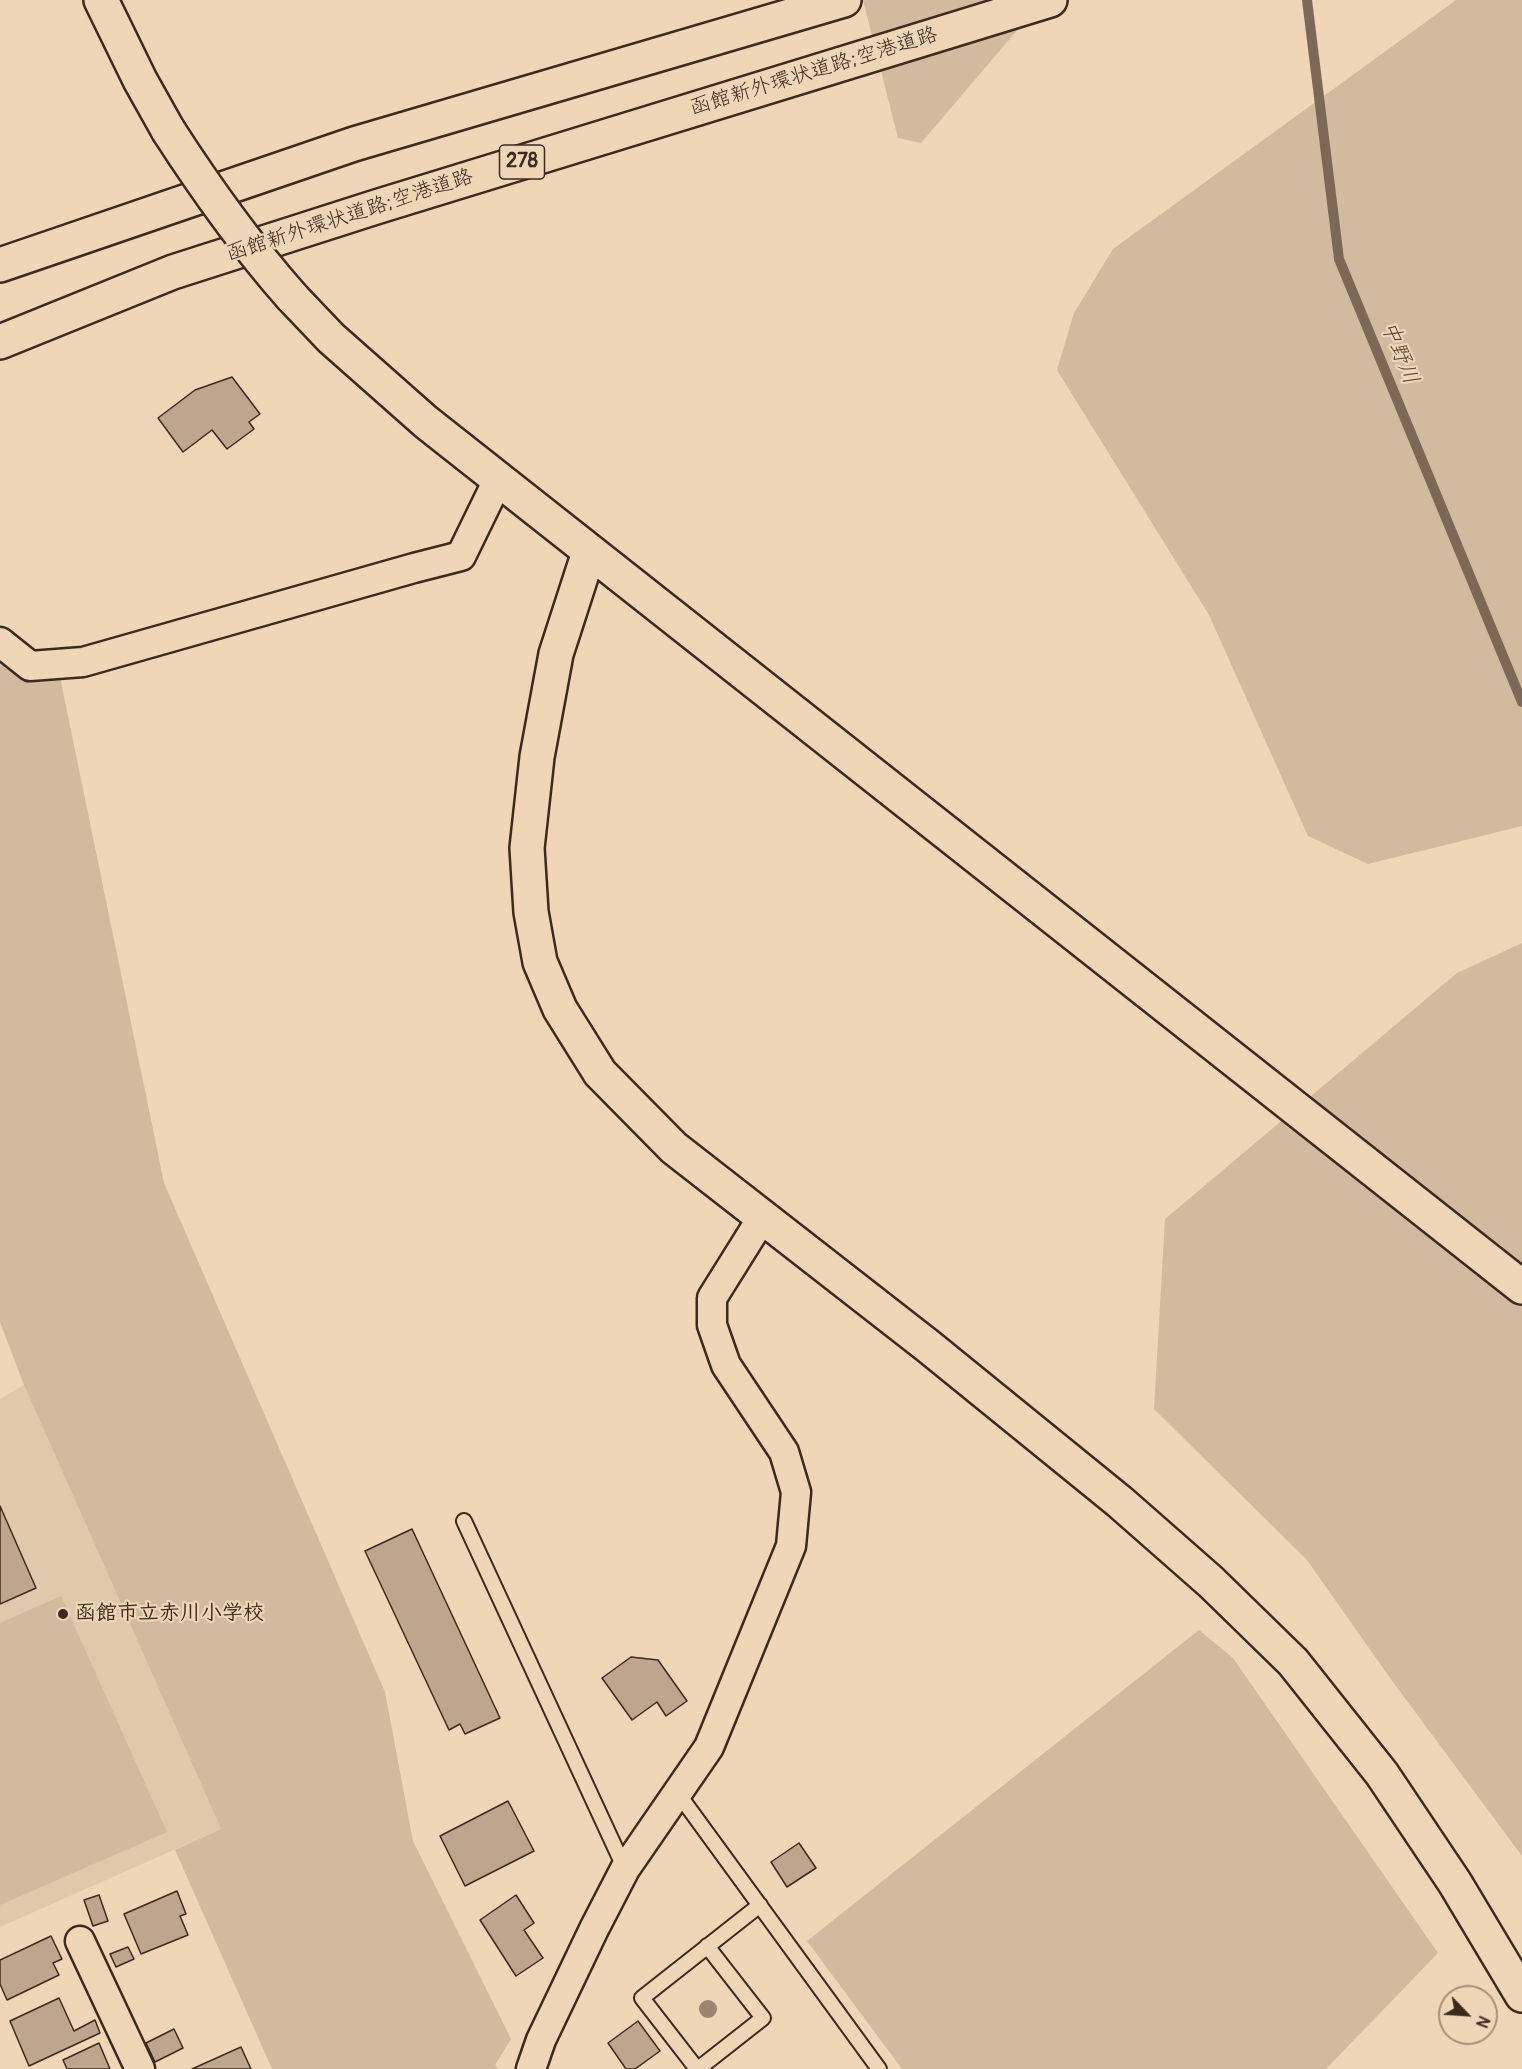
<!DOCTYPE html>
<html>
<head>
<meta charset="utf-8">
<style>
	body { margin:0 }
	#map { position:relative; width:1522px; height:2069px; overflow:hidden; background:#efd6b7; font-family:Pangolin,sans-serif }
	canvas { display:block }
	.north { position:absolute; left:1438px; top:1985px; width:60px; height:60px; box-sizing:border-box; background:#efd6b7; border:2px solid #a7917a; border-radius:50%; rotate:115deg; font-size:16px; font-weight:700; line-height:24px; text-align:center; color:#3b2a1e }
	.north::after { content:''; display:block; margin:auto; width:21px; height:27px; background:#3b2a1e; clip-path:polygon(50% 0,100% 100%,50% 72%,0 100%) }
</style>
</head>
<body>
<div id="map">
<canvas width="1522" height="2069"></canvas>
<div class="north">N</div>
</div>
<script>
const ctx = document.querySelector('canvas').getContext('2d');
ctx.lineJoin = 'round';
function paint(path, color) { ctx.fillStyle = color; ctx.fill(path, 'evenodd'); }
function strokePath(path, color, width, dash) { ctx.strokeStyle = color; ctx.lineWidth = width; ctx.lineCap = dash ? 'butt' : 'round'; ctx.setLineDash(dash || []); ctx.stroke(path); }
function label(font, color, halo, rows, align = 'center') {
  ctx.font = font + ' Pangolin,"Klee One",sans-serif'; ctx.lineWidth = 4.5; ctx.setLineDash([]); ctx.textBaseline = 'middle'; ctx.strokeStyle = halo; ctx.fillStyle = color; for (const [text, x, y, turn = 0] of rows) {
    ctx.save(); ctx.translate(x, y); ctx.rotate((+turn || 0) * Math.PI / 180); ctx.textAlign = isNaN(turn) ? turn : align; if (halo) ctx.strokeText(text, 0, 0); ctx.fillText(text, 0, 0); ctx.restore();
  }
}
const built = new Path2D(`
	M24,1385L221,1829L0,1927V1399Z`);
const green = new Path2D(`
	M863,0H1043L921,143L898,138Z
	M1456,0H1522V826L1368,864L1308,836L1209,615L1057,370L1074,313L1113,249Z
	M0,656L60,677L164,1183L385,1692L413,1841L511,2039L495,2065L498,2069H272L175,1850L221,1829L24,1385L0,1322Z
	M1522,943V1856L1390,1678L1307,1560L1154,1409L1165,1219L1457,973Z
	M61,1596L167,1832L0,1905V1623Z
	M1199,1630L1233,1658L1438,1953L1326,2069H902L807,1941Z`);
const stream = new Path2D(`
	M1307,0L1339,259L1522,702`);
const building = new Path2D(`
	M232,377L260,414L249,422L254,429L227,449L212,430L183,452L158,418L195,390Z
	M0,1506L36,1588L0,1604Z
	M412,1529L500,1718L465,1734L460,1724L449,1730L365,1551Z
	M631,1657L658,1660L687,1701L666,1716L657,1702L632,1720L602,1678Z
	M508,1801L534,1851L465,1886L440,1836Z
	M799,1843L816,1868L787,1887L771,1862Z
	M177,1891L186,1914L180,1916L188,1935L141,1954L124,1914Z
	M99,1895L108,1921L93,1926L84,1900Z
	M516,1895L534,1923L524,1930L543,1958L516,1976L480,1920Z
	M51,1936L62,1959L53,1963L59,1975L7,2000L0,1984V1960Z
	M128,1947L134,1959L116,1967L110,1954Z
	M59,1998L74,2031L95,2020L100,2033L29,2066L10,2021Z
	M638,2021L660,2051L635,2069H626L608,2043Z
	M174,2029L183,2048L155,2062L146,2043Z
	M99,2043L110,2069H67L63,2060Z
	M241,2047L251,2069H192Z`);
const lane = new Path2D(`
	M464,1521L625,1869
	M677,1792L879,2069
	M697,2069L642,1998L760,1905
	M698,2069L763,2018L707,1946`);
const street = new Path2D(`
	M0,642L30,666L83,662L414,568L461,556L498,480
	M80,1941L140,2069
	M531,2069L541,2040L594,1929L625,1869L709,1747L791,1546L796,1492L784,1452L726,1365L712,1325V1298L762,1218`);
const secondary = new Path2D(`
	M101,0L140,80L168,130
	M292,297L331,338L426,422L1522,1287
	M589,552L556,654L537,757L527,848L531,912L540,962L560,1009L600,1073L674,1148L928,1346L1120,1502L1211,1582L1293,1662L1382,1774L1455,1883L1522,1995`);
const highway = new Path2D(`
	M0,265L354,144L844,0
	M0,342L173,272L376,207L1050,0`);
const secondaryBridge = new Path2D(`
	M168,130C206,189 246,245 292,297`);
const trees = [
	[708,2009]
];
const markers = [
	[63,1614,6,"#3b2a1e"]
];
const shields = [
	[522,162,45]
];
const shieldNames = [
	["278",522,162]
];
const streetNames = [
	["函館新外環状道路;空港道路",814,72,-17],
	["函館新外環状道路;空港道路",350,216,-18]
];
const poiNames = [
	["函館市立赤川小学校",75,1614]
];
const waterNames = [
	["中野川",1399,353,68]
];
paint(built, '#e0c8aa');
paint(green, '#d1ba9e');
strokePath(stream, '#7c6856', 10);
paint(building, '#bda68c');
strokePath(building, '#3b2a1e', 1.5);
strokePath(lane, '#3b2a1e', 18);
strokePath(street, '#3b2a1e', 33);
strokePath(secondary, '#3b2a1e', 38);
strokePath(highway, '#3b2a1e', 38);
strokePath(lane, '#efd6b7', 14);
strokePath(street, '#efd6b7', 28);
strokePath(secondary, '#efd6b7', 33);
strokePath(highway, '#efd6b7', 33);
strokePath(secondaryBridge, '#3b2a1e', 38, []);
strokePath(secondaryBridge, '#efd6b7', 33);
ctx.fillStyle = '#99846d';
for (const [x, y] of trees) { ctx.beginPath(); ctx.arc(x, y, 9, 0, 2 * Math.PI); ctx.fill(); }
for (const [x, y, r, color] of markers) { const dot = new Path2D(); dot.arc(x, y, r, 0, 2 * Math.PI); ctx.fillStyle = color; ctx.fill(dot); strokePath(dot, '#efd6b7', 2); }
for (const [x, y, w] of shields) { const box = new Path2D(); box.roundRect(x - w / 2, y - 17, w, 34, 4.5); ctx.fillStyle = '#efd6b7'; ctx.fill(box); strokePath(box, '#3b2a1e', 1.5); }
label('bold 20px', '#3b2a1e', null, shieldNames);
label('21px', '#3b2a1e', '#efd6b7', streetNames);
label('bold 21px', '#3b2a1e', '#efd6b7', poiNames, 'left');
label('italic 22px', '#564435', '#efd6b7', waterNames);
</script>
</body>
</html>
